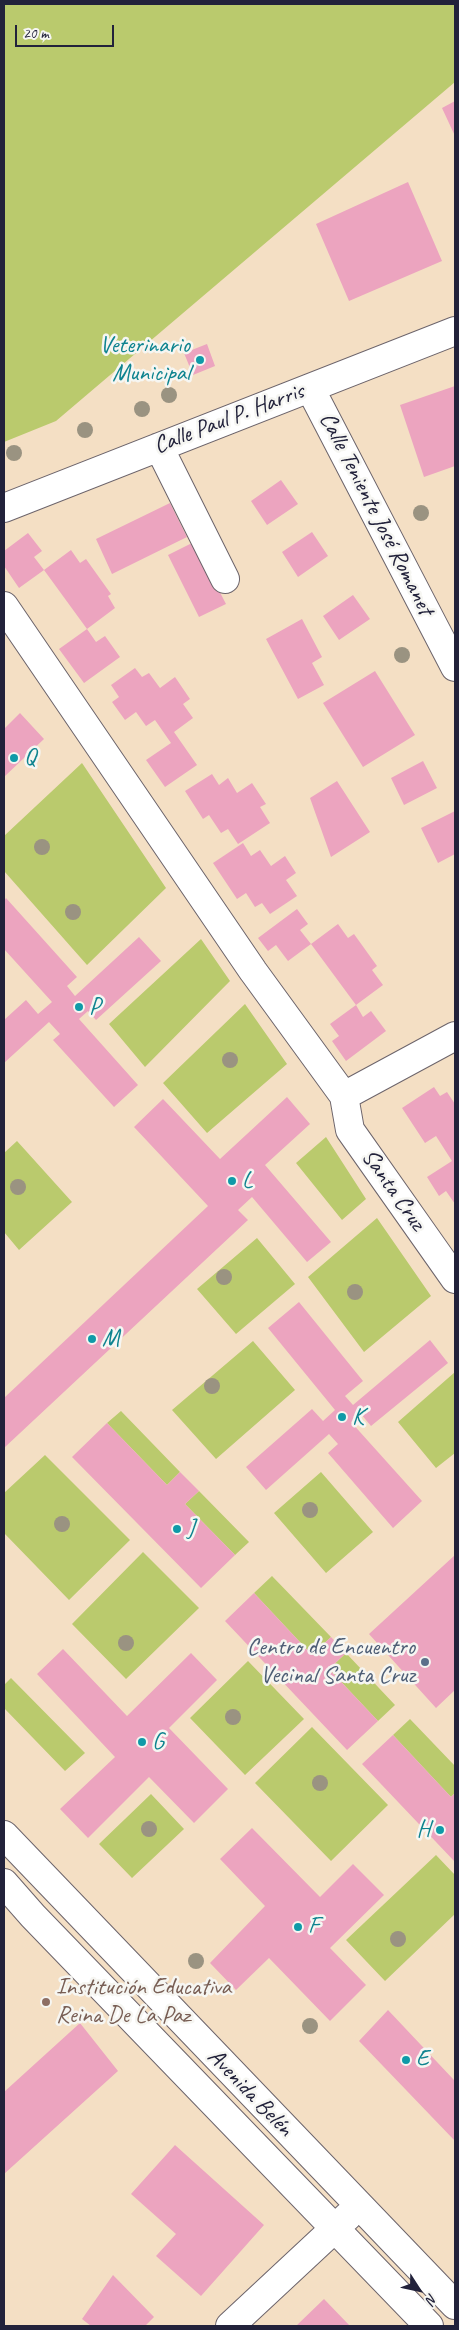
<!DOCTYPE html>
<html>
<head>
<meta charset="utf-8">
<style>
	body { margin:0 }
	#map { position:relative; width:459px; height:2330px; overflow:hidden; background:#f4dfc4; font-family:Caveat,sans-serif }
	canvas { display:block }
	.frame { position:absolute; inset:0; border:5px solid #22223b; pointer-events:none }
	.north { position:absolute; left:394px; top:2265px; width:50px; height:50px; -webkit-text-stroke:4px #f6f6f2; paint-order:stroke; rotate:125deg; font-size:14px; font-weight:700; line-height:20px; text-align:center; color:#22223b }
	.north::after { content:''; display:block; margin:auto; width:18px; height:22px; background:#22223b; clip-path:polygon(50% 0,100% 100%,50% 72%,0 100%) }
	.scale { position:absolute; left:15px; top:25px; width:99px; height:22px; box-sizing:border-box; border:2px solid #22223b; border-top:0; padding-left:6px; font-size:15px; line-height:18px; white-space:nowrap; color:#22223b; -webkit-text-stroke:4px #f6f6f2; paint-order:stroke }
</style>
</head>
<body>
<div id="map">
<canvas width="459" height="2330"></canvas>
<div class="frame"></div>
<div class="north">N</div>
<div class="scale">20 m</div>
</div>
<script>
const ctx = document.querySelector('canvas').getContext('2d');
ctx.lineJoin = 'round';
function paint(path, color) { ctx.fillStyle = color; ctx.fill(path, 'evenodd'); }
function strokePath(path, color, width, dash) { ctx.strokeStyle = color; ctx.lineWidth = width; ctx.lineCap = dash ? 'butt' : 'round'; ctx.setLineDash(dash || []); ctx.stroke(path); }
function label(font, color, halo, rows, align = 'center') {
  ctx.font = font + ' Caveat,sans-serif'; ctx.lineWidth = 5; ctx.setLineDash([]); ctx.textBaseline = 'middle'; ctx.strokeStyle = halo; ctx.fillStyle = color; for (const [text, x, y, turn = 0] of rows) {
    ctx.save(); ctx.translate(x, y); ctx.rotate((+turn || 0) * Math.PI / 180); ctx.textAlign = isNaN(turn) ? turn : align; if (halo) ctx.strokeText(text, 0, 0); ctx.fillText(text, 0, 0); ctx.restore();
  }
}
const green = new Path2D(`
	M4,4H455V82L56,421L4,442Z
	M82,763L166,888L87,965L4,871V836Z
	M201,939L230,981L145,1067L109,1024Z
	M245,1004L287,1064L207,1133L163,1083Z
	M326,1137L366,1199L342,1220L296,1163Z
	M17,1141L72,1202L19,1250L4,1232V1153Z
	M377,1218L431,1296L364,1352L308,1277Z
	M257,1238L295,1284L236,1334L197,1289Z
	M253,1341L295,1390L216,1459L172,1410Z
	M455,1372V1453L436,1468L398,1422Z
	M121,1411L180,1472L167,1485L107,1423Z
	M45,1455L130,1540L69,1600L4,1533V1493Z
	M321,1472L373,1532L326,1573L274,1513Z
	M199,1491L249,1542L235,1555L185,1504Z
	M143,1552L199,1608L126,1679L72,1624Z
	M272,1576L331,1637L312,1655L254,1593Z
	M346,1653L395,1705L378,1721L329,1669Z
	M248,1661L304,1719L245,1775L190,1718Z
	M11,1678L85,1753L65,1771L4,1708V1685Z
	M410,1719L455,1766V1793L451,1797L393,1735Z
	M312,1727L388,1805L331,1861L255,1783Z
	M151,1794L184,1829L132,1878L99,1844Z
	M436,1855L455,1875V1914L385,1981L346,1940Z`);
const building = new Path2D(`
	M455,101V136L442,108Z
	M408,182L442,261L349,301L316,224Z
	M207,344L215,366L193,375L184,353Z
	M455,386V466L424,477L400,405Z
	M281,480L298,504L267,525L251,501Z
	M170,503L187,537L112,574L96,539Z
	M312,532L328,556L298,577L282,552Z
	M28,533L42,551L34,557L44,570L71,550L80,563L86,559L111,594L108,596L115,608L87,629L44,570L19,588L4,566V551Z
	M194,542L226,604L199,617L168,555Z
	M353,595L370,619L339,640L323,616Z
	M302,619L322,657L312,663L324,685L298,699L266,639Z
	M87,629L96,642L105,636L120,657L84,683L59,649Z
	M135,668L142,677L149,673L160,688L175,677L190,699L183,704L193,718L174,732L197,765L165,787L146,760L171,743L155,720L146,726L136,712L125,720L112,702L119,697L111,685Z
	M375,671L415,735L363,767L323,703Z
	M20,713L44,739L4,777V729Z
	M423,761L437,788L404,805L391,778Z
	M212,774L219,785L228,778L237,793L252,783L266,804L260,807L270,823L238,844L228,829L221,833L209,815L203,819L185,791Z
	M337,781L370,832L331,857L310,798Z
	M455,811V854L438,863L421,828Z
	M243,843L251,856L260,850L271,866L285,856L296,873L286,880L297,896L270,914L262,903L255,907L246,893L237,899L213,863Z
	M6,898L77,977L67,986L75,996L139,937L161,961L96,1020L88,1011L79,1019L138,1085L114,1107L53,1040L60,1034L49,1022L4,1063V1020L26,1000L38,1014L52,1002L4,949V901Z
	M297,909L308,924L300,930L311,944L288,961L276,945L268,951L258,938Z
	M338,924L348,938L354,934L377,966L372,970L383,985L356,1005L363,1017L371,1011L386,1031L346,1061L332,1041L339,1036L330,1024L356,1005L311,944Z
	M434,1087L440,1096L447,1092L455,1104V1204L446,1191L439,1196L427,1177L452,1161L436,1136L425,1143L402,1108Z
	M287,1097L310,1124L265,1165L331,1242L307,1262L252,1197L238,1210L248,1220L4,1448V1398L208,1206L134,1127L163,1099L220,1159Z
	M299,1302L363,1381L345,1396L353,1405L430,1340L448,1363L371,1426L361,1414L351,1422L422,1501L393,1528L328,1453L338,1444L329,1434L266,1490L246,1467L312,1409L323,1421L335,1410L268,1328Z
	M107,1423L167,1485L180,1472L199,1491L185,1504L235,1555L201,1588L72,1457Z
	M455,1555V1690L436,1708L369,1634Z
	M254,1593L312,1655L331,1637L346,1653L329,1669L378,1721L347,1750L225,1621Z
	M63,1649L127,1716L191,1653L217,1680L169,1728L228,1789L194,1823L149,1777L88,1838L60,1809L115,1757L37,1674Z
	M393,1735L451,1797L455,1793V1862L362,1764Z
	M252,1828L320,1897L353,1864L384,1895L330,1948L366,1985L330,2021L269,1958L236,1990L210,1963L265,1906L220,1859Z
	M388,2010L454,2080L455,2078V2141L359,2041Z
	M80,2023L118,2071L4,2174V2092Z
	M175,2145L264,2225L201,2296L156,2256L176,2234L131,2194Z
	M113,2275L154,2317L145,2326H91L82,2319Z
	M324,2299L350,2326H296Z`);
const minor = new Path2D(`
	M310,388L455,667
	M159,447L225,579
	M4,508L455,331
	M4,606L253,971L344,1096L350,1130L455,1279
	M344,1096L455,1036
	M4,1835L455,2305
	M4,1883L33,1916L429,2326
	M230,2326L348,2216`);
const trees = [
	[169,395],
	[142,409],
	[85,430],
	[14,453],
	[421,513],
	[402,655],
	[42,847],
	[73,912],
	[230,1060],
	[18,1187],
	[224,1277],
	[355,1292],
	[212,1386],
	[310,1510],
	[62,1524],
	[126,1643],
	[233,1717],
	[320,1783],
	[149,1829],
	[398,1939],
	[196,1961],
	[310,2026]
];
const markers = [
	[200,360,5,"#0f9aa8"],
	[14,758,5,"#0f9aa8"],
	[79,1007,5,"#0f9aa8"],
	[232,1181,5,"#0f9aa8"],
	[92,1339,5,"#0f9aa8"],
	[342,1417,5,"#0f9aa8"],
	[177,1529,5,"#0f9aa8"],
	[425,1662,5,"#5c6f8a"],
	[142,1742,5,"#0f9aa8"],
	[440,1830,5,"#0f9aa8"],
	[298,1927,5,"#0f9aa8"],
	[46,2002,5,"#8d6e63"],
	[406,2060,5,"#0f9aa8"]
];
const cultureNames = [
	["Veterinario",190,346,"right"],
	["Municipal",190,374,"right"],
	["Q",24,758],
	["P",89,1007],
	["L",242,1181],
	["M",102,1339],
	["K",352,1417],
	["J",187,1529],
	["G",152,1742],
	["H",430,1830,"right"],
	["F",308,1927],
	["E",416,2060]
];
const streetNames = [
	["Calle Paul P. Harris",229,419,-21],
	["Calle Teniente José Romanet",376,514,63],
	["Santa Cruz",393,1190,55],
	["Avenida Belén",250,2093,46]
];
const serviceNames = [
	["Centro de Encuentro",415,1648],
	["Vecinal Santa Cruz",415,1676]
];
const educationNames = [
	["Institución Educativa",56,1988],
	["Reina De La Paz",56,2016]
];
paint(green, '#baca6d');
paint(building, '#eca4bf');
strokePath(minor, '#6c646b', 30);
strokePath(minor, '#fff', 28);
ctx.fillStyle = '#9a9381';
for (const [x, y] of trees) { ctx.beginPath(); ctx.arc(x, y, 8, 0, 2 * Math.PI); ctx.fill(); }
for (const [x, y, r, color] of markers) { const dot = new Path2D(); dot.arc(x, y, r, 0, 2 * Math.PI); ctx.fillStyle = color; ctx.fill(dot); strokePath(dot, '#f6f6f2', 2); }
label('24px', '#0d838f', '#f6f6f2', cultureNames, 'left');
label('24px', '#22223b', '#f6f6f2', streetNames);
label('24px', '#4e5e75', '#f6f6f2', serviceNames, 'right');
label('24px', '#785e54', '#f6f6f2', educationNames, 'left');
</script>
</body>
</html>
